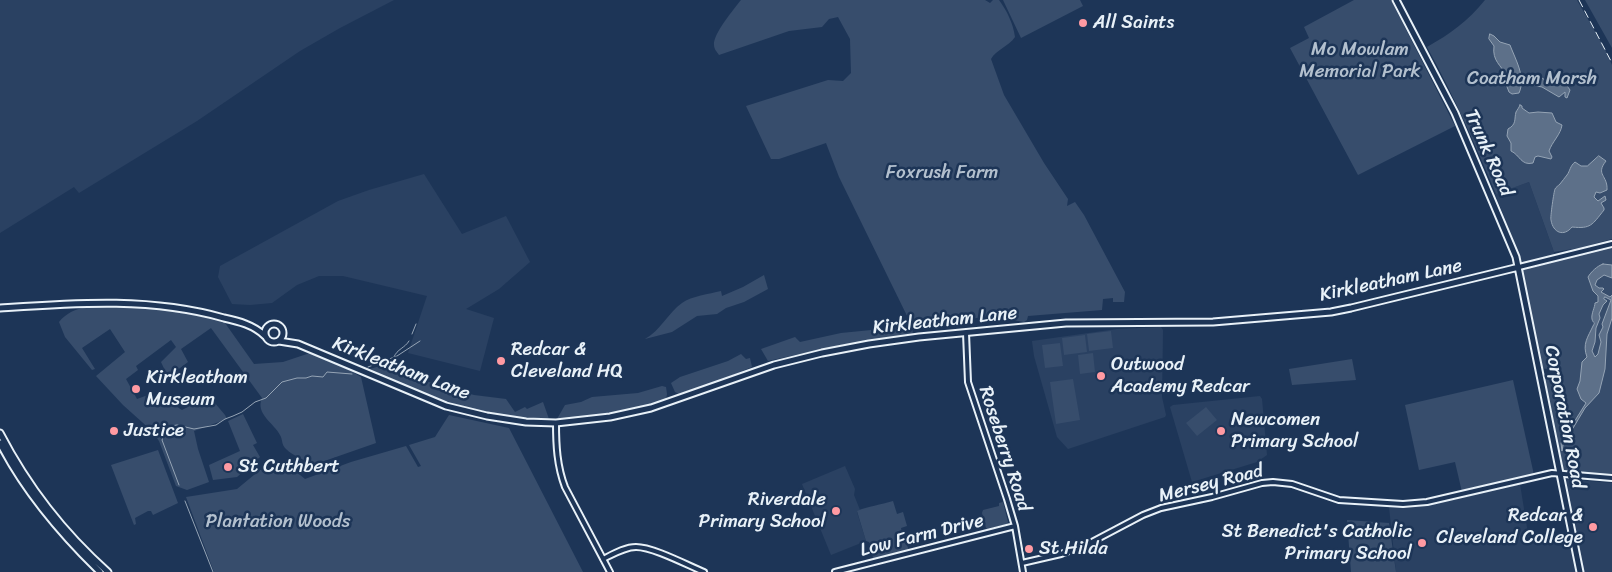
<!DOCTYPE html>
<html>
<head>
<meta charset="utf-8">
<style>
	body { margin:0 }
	canvas { display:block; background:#1d3557 }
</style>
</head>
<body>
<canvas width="1612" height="572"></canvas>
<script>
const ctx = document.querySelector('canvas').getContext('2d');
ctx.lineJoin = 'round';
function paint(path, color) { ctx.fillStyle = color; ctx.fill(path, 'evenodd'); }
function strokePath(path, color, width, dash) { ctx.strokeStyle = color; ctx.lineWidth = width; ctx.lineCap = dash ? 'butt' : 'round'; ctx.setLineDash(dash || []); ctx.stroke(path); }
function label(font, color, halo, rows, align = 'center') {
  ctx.font = font + ' Sriracha,sans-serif'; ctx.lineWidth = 5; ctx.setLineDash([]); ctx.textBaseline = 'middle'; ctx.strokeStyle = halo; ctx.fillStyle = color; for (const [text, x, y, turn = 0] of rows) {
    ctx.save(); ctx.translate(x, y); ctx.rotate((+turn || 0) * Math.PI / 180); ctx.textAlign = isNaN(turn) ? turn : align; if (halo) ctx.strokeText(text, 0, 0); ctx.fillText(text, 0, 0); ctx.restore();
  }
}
const built = new Path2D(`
	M0,0H394L340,28L300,51L197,121L79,193L74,187L0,233Z
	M424,174L462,234L506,216L530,262L499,289L466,309L494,318L480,371L408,353L427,296L343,276H319L297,285L272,303L250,305L232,304L218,277L220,266L338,201L369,190Z
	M1529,182L1555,255L1523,264L1495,194Z
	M1161,327L1163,330L1162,397L1166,415L1165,417L1068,449L1057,437L1034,356L1032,341L1117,329Z
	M1260,396L1262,399L1267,455L1257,462L1192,482L1170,407L1173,405Z
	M845,466L855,489L854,495L860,510L857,512L866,541L831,555L802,484Z
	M1564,479L1612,483V572H1584Z
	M1520,484L1528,534H1569L1577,572H1396L1389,507L1405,508L1431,505Z`);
const green = new Path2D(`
	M741,0H985L990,3L993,0H999C1007,11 1013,23 1015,37C1009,46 996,50 991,59L1004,95L1044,163L1068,199L1067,206L1075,202L1084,215L1125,292L1124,302H1113V298L1103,299L1102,310L1028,316L1027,320L1024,322L990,316L917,327L912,326L913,336L841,345L768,361L761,349L795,337L800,342L841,333L912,326L839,177L826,143L779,159H771L746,106L828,80L843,81L851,73L850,39L838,17L829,19L822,27L789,31L719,55C717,52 714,49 714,45C713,34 734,9 741,0Z
	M1003,0H1080L1083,6L1021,38Z
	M1354,0H1391L1455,126L1358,175L1290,48L1309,38L1304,27Z
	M1485,0H1577L1605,49L1612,65V239L1579,248L1554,252L1529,182L1496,194C1475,144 1453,94 1427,47C1450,34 1468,21 1485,0Z
	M1585,0H1612V48Z
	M1612,247V475L1561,470L1543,379L1548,376L1550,372L1547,369L1541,368L1522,270Z
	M764,275L768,289L744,302L726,308L717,314L697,316L672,332L645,339C660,331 668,313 682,303C692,296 709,294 721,291L722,296L743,287Z
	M115,305L168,308L225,323L254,364L283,362L310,353L347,369L361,377L376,443L313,465C305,460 293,456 286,449C281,444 283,440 280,435C274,423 255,414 262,398L211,328L181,349L188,362L168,377L161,362L176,347L171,340L136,366L138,370L126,379L137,399L148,395L151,401C165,396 170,402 182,410L209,396L225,415L227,419L194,431L198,449L209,482L187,490L176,486L159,441L152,431L123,405L96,376L125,352L110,329L82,348L95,369L92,370L65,337L59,322C74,304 94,307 115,305Z
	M1111,331L1113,348L1089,351L1087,334Z
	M1085,335L1087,352L1064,355L1062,338Z
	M1060,343L1063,366L1045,368L1042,345Z
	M1093,353L1095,372L1080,374L1078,355Z
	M741,354L746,359L750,358L752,367L723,379L679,394L675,392L671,383L680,377L728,361Z
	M1352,359L1356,380L1292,385L1289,369Z
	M390,363L415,378L474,395L506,399L515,412L525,407L527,409L543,402L549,419C482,417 429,398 370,369Z
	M1073,379L1080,420L1056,424L1050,382Z
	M1513,380L1534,475L1462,492L1455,462L1419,470L1405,405Z
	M662,386L666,387L667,394L666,399C654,403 641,408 628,411C605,417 580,418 557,419L565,405L581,402L592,397L638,393Z
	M1206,407L1217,420L1197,436L1186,423Z
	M243,414L257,443L253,445L260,457L237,477L213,480L209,465L240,451L228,421Z
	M449,415L509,428L583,572H214L186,497L237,489L260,470L288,465L305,479L351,462L406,446L418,467L421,466L409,445L435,437Z
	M158,450L178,503L153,515L151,511H148L135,518L136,524L134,525L111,465Z
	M893,501L897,514L903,512L907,526L901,528C902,536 907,543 909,551L873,559L872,551L869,542L866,541L857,511C868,506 881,505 893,501Z
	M1003,502L1008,522L1007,524L987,529L986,528L982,513L983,510L999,506V503Z
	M1347,520L1389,523L1396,572H1351Z`);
const water = new Path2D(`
	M1490,34L1494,36L1500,42L1510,45C1516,61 1526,77 1519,93L1512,94L1509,92L1504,79V77L1507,76C1501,65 1492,61 1494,46L1489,39Z
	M1542,78L1545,80V84C1550,85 1552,81 1555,78C1564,78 1565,83 1570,90L1567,98L1565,97V92L1559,97L1542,87L1527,84L1525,82L1539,81Z
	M1520,105L1522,106V108L1529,113L1538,112L1552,113L1556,122L1562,125C1561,134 1552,142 1549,151L1552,157L1551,159L1538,156L1535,157L1533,163C1521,166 1520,155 1511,151V143L1507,136L1508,129C1517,124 1514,119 1516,112C1517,110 1519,108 1520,105Z
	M1599,156L1606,161C1595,175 1608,175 1607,190L1600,193L1596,192L1594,197L1598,201L1605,196L1606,200L1601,203L1604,208V210C1592,225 1591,229 1572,227C1564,237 1553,233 1551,220C1550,218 1554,191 1555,189C1556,187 1558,186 1560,184C1562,181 1565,178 1567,175C1570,171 1570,166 1575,162L1581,166H1587Z
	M1603,264L1612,265V278L1604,275L1597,280L1595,285L1599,288H1603L1604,289L1601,292L1610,297L1612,295V318L1607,334L1605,369L1599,393L1585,408L1563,445L1562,451L1561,443L1586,403L1581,399L1577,389L1580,381L1582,362L1587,357C1582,344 1588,337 1593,326C1596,321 1593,324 1592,319C1591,314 1595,307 1595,303L1598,302V296L1593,291L1588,277C1591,272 1597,266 1603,264ZM1605,297L1611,300L1602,324L1603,327L1599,335L1601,342L1598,354L1595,357L1592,351L1595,342L1596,328L1600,318L1599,314L1603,305L1607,301L1604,299Z`);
const stream = new Path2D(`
	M412,334L416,324
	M394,357C397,349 405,348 409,341
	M368,367L397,356L420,341
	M179,485L162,440L165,432L171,426L177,425L194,429L216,425L225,419L233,416L242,412L255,402L266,398L282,382L297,378H306L312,376L323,377L327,372L352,374
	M185,501L213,572`);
const tertiary = new Path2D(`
	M1519,267L1612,244
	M966,333L968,382L1007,499L1015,526L1023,572
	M556,423C556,445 557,466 565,487L610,572
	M603,559C613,554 625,547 636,547C653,547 687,565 704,572
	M1022,563L1061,554L1088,544L1143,515L1161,508L1212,497L1262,483L1273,482L1292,484L1339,500L1403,504L1427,502L1552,473L1612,478
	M835,572L1015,526`);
const primary = new Path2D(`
	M1396,0L1455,113L1516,257L1580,572
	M0,308C75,303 150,297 224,318C238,321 254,325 265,336
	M265 333a9 9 0 1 1 18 0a9 9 0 1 1-18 0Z
	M279,341L298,344L446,406L487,416L526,422L556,423L610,417L651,408L774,365L822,353L869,344L919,337L1066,323L1213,322L1331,312L1351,308L1519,267
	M0,433C27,485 64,533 108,572
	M0,443C25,492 61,534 100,572`);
const rail = new Path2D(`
	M1579,0L1612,63`);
const markers = [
	[1083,23,5,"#ff9aa2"],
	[501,361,5,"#ff9aa2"],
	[1101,376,5,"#ff9aa2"],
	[136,389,5,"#ff9aa2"],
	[114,431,5,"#ff9aa2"],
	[1221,431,5,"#ff9aa2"],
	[228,467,5,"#ff9aa2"],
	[836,511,5,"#ff9aa2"],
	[1593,527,5,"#ff9aa2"],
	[1422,543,5,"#ff9aa2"],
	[1029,549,5,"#ff9aa2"]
];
const poiNames = [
	["All Saints",1093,23],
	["Redcar &",511,350],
	["Cleveland HQ",511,372],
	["Outwood",1111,365],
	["Academy Redcar",1111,387],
	["Kirkleatham",146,378],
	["Museum",146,400],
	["Newcomen",1231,420],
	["Primary School",1231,442],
	["Justice",124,431],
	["St Cuthbert",238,467],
	["Riverdale",826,500,"right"],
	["Primary School",826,522,"right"],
	["Redcar &",1583,516,"right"],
	["Cleveland College",1583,538,"right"],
	["St Benedict's Catholic",1412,532,"right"],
	["Primary School",1412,554,"right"],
	["St Hilda",1039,549]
];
const parkNames = [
	["Mo Mowlam",1360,50],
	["Memorial Park",1360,72],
	["Coatham Marsh",1532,79],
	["Foxrush Farm",942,173],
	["Plantation Woods",278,522]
];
const streetNames = [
	["Trunk Road",1488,153,66],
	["Kirkleatham Lane",1391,281,-12],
	["Kirkleatham Lane",945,321,-6],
	["Kirkleatham Lane",401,369,21],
	["Corporation Road",1564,417,79],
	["Roseberry Road",1004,449,72],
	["Mersey Road",1211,484,-14],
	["Low Farm Drive",922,536,-14]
];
paint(built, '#2a4162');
paint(green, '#374d6c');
paint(water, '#5d7089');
strokePath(water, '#95a4b5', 1);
strokePath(stream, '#95a4b5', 1);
strokePath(tertiary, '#e8f1f8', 8);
strokePath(primary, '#e8f1f8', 9);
strokePath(tertiary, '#1d3557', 4);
strokePath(primary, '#1d3557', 5);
strokePath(rail, '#e8f1f8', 1, [8, 4]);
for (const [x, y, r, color] of markers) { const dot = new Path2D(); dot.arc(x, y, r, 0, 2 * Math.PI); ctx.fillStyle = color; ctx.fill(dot); strokePath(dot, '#1d3557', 2); }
label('19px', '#e8f1f8', '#1d3557', poiNames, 'left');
label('19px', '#b3c0ce', '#1d3557', parkNames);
label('19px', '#e8f1f8', '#1d3557', streetNames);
</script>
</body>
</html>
